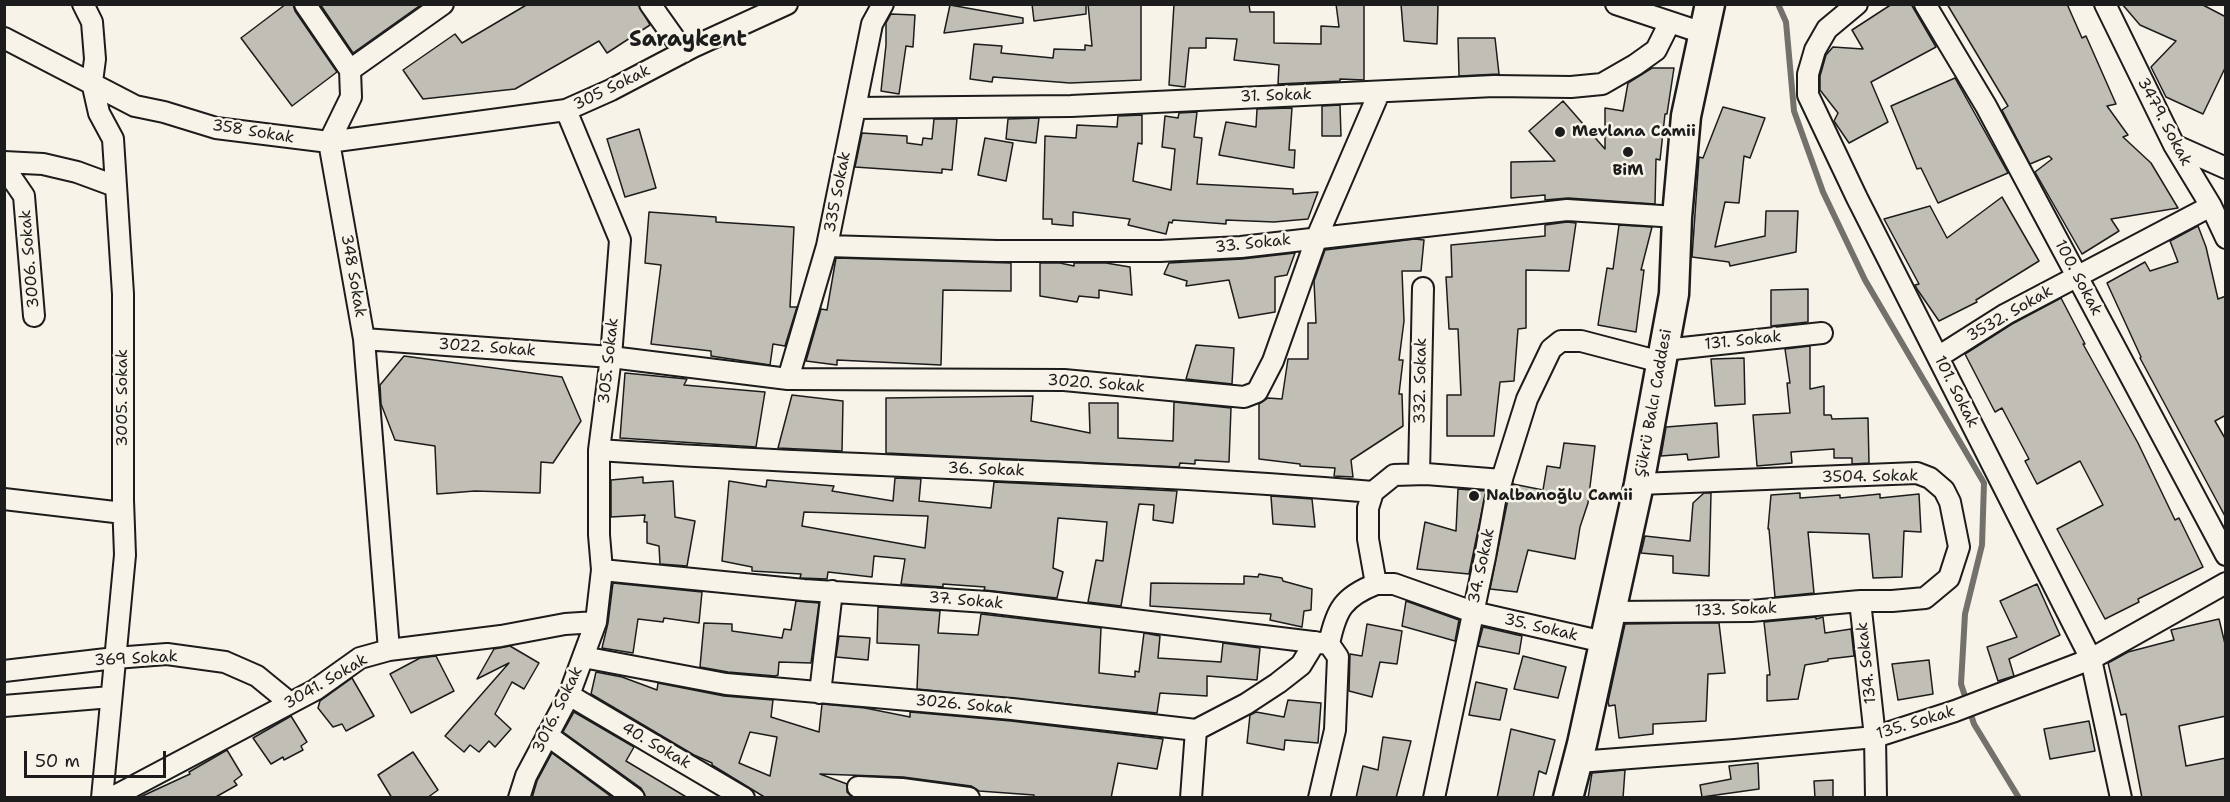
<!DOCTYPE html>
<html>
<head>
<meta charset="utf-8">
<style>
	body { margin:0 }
	#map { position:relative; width:2230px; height:802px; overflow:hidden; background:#f7f3e8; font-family:"Shantell Sans",sans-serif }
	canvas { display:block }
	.frame { position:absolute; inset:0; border:6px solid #1c1c1c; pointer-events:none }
	.scale { position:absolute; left:24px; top:751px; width:142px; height:27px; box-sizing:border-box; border:3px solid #1c1c1c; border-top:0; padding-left:8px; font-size:18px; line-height:21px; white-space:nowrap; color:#1c1c1c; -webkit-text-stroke:4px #f7f3e8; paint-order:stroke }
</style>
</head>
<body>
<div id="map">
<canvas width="2230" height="802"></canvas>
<div class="frame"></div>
<div class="scale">50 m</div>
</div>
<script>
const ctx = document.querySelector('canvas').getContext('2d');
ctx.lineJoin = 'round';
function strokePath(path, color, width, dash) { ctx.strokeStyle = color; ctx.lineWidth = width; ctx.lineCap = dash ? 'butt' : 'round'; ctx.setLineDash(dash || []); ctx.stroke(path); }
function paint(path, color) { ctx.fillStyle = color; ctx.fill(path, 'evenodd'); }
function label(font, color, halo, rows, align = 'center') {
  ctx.font = font + ' "Shantell Sans",sans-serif'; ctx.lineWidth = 5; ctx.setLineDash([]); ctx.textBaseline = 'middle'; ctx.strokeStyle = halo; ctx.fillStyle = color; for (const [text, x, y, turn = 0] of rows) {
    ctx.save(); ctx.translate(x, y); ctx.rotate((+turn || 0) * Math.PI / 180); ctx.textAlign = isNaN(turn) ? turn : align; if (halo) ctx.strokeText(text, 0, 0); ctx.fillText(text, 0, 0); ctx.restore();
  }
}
const stream = new Path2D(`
	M1778,4L1786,22L1794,111L1823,192L1865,280L1984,483L1982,545L1965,614L1961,684L1974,724L2019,798`);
const building = new Path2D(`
	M286,4H293L295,11L337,72L292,106L241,38Z
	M320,4H422L353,53Z
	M528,4H638L650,25L607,53L599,41L515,89L423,99L403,70L455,34L462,43Z
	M1032,4H1086V14L1034,21Z
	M1088,4H1141V80L1070,83L993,77L992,82L970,79L974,44L1002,46L1001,53L1053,58L1054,49L1085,50V45L1092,46Z
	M1174,4H1249L1250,12H1274V43L1321,44V26L1339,27L1336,4H1364V80L1340,79V81L1278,84L1279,65L1234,60L1237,39L1206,38V48H1189L1185,87L1169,85Z
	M1401,4H1438L1437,44L1404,41Z
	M1892,4H1911L1936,47L1871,82L1888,122L1849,143L1834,121L1838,113L1820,90V76L1826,55L1833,47L1863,49L1852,30Z
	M1947,4H2067L2082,38L2086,36L2116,104L2107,106L2128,135L2123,137L2151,163L2178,208L2111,219L2119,231L2082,254L2035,172L2052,159L2049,156L2030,164L2002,110L2008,106Z
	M2122,4H2201L2226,17V66L2203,114L2166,97L2151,67L2176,41L2140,25Z
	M950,5L1023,18V23L944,33Z
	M891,14L915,15L913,47L906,46L899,94L881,91L886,45V23Z
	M1458,38H1495L1499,74L1459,76Z
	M1652,68H1674L1667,114H1665L1660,160L1656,159L1655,204L1568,198L1545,200V195L1511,198V162L1555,161L1529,131L1563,101L1605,149V108L1623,111L1628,83Z
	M1955,78L2008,173L1938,203L1921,168L1917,169L1891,106Z
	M1340,105L1341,136H1322V106Z
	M1723,107L1765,118L1750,158L1744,156L1739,203L1725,202L1715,247L1765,236L1766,211H1798L1796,252L1730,266L1729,262L1692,257L1699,157L1703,158Z
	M1292,108L1289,150H1295L1294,168L1219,155L1226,122L1256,127L1257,109Z
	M1197,112L1194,137L1202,138L1197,184L1293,189V194L1318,192L1308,219L1274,222L1226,220V224L1173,220L1172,223L1169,222L1166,234L1128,225L1130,219L1073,212V226L1052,224V219H1043L1045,136L1076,138L1077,125L1117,127L1118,116L1142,115V144L1138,143L1133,181L1171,190L1175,149L1162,147L1165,116L1178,118L1179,113Z
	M1039,118L1036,143L1006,139L1008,119Z
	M934,119H957L952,170L942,169V173L855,167L862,133L907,136V143L922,145L923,138L932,139Z
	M639,129L656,188L625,197L607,139Z
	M985,138L1013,143L1006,181L978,175Z
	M2002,197L2039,261L1976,300L1977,302L1939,321L1917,289L1915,285L1919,284L1884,219L1930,206L1947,238Z
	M649,212L716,217V222L794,227L790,307H797L785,346L773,344L770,365L711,356V351L651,344L661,265L645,263Z
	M1567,222L1576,223L1569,271L1526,270V328L1518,329L1514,381L1500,382L1494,436H1447V395H1461L1458,329H1449L1446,277H1452L1451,245L1545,236V225Z
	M1619,225L1652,227L1641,270H1644L1636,332L1598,325L1607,268L1613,269Z
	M2198,226L2206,247L2218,299L2226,296V415L2215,421L2226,440V518L2140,358L2141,357L2107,283L2145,262L2150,271L2178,262L2170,241Z
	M1415,239L1424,240L1421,271H1402L1404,321L1399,360H1403L1399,394H1402L1403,426L1351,460L1353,477L1334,476L1335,468L1300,466V464L1259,459V404L1268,398L1282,399L1288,359H1308V323H1316L1314,281L1325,250Z
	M1295,253L1287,275L1275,277V312L1239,318L1229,280L1186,286L1187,281L1164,274L1169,263L1242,259Z
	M836,258L1011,263V291L943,290L941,365L837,360V365L806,361L821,309L827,310Z
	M1040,263H1060L1074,266V263H1106L1130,267L1132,295L1099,290V298L1079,296L1077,302L1040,296Z
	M1808,289V322L1771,326V290Z
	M2061,298L2085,344H2083L2138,443L2175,520L2179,518L2203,567L2138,599L2139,602L2105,619L2057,529L2103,505L2080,461L2037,484L2025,461L2029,459L2002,408L1995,412L1965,354L2012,324Z
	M1196,345L1234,348L1232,384L1186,379Z
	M1810,346V389L1824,386V415H1831L1832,419L1868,418L1869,463L1852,464V458H1834V449L1791,452L1792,463L1757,466L1753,415L1790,413L1787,383H1790L1785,349Z
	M404,356L562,377L581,421L553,463L541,462L540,493L475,491L437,494L435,446L395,440L381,404L380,385Z
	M1744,358L1745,404L1715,406L1711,359Z
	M625,373L687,379L684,385L765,392L756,447L620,438Z
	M792,395L843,401L842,451L778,448Z
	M1033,396L1031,421L1090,433L1089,403H1118V438L1173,441L1174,402L1231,408L1229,462L1195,460V464L1180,463L1179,467L886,453V398Z
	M1717,423L1719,457L1688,460L1687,454L1661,456L1666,427Z
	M1564,443L1595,446L1588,503L1580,527L1575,559L1528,550L1517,592L1490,589L1507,504L1513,484L1543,490L1547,466L1560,468Z
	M643,477V483L673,481L675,517L695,521L687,566L660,564L659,546L647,543V522H644L645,515L611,517V480Z
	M895,478L921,479L919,501L991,508L994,482L1177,491L1173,523L1153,520L1154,505L1139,504L1121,606L1088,602L1096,560L1103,561L1107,522L1058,518L1053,568L1063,572L1057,598L984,590L985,587L943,584V587L901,584L905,559L874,556L872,577L828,572L827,579L800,578L801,574L752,571V567L722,561L729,481L766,487L767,480L834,486L832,491L893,501ZM804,512L928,516L925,548L802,526Z
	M1458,489L1486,491L1469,574L1417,569L1425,522L1456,531Z
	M1704,493H1711L1709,576L1673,573V556L1641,553L1645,536L1690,541L1693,503Z
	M1800,493V498L1840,495V498L1880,494V498L1919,494L1921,532L1904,531L1902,577L1873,578L1869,534L1808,532L1814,593L1775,597L1769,529H1768L1771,495Z
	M1271,496L1312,499L1315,527L1273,524Z
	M1259,574L1282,578L1283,581L1312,589L1311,610L1304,611L1302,627L1270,620L1271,614L1150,606L1151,583L1244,584V576L1258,577Z
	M613,583L702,592L699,623L664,618L663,622L638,619L633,653L602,648L608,623Z
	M2037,584L2060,635L2009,659L2014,676L1998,681L1987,647L2017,637L2000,601Z
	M796,601L819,603L811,663L779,662L778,675L775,676L728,672L700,667L704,623L732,624V631L782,638L784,629L791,630Z
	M1406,601L1459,620L1455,641L1402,626Z
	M878,607L940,611L938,633L978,635L981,614L1101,628L1099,673L1135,677V671L1139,672L1144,633L1160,636L1158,658L1221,662L1223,643L1260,648L1257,680L1207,676V696L1160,693L1157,713L917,689L919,645L877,643Z
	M1816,617V619L1823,617L1825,633L1851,629L1854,656L1828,659V661L1805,665L1798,699L1767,701V675H1770L1764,622Z
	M2219,619L2226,648V716L2179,726L2186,766L2226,758V798H2142L2126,714L2121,715L2108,663L2128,652L2174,640L2171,630Z
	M1692,623H1719L1725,673L1708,674L1706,721L1653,724V734L1619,738L1615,705L1609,706L1608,702L1625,624Z
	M1367,624L1402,631L1397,664L1380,662L1372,697L1349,691L1350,654L1362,656Z
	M1483,627L1522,636L1519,654L1478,646Z
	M839,636L870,638L868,660L836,657Z
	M510,646L539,663L524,689L512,682L495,714L511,729L495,747L489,741L479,752L470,745L464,752L445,736L509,663L477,679L494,649Z
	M436,656L454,691L411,713L390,674L420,658Z
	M1523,656L1566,667L1558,698L1514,689Z
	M1929,660L1933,694L1898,700L1892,664Z
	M596,672L622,677L657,690L658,683L724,696L773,700L771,717L819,732L822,704L865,708L910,717V712L1011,721L1163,739L1157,769L1118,763L1111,798L1034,797V795L979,791L971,786L903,777L820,774L847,784V792L853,798H766L712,765V763L694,755L591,694ZM750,732L777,737L770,776L739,763Z
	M352,678L374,716L346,731L342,724L333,727L318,708L320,701Z
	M1476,682L1507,689L1500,720L1469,715Z
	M1288,700L1321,703L1318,743L1285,740L1284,750L1247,743L1250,715L1256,712L1284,717Z
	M574,712L634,747L626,761L688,798H646L641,788L563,732Z
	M291,716L307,742L301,746L303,750L284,760L283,757L271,764L253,738Z
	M2089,721L2095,751L2050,759L2044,729Z
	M1511,729L1555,740L1546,774L1539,771L1533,798H1497Z
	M1383,737L1411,741L1396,798H1356L1363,766L1378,770Z
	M227,750L242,775L234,781L237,785L214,798H138L190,774L189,772Z
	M413,752L438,790L427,798H392L378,775Z
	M552,753L613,798H532L537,781Z
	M1758,763L1759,789L1702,797L1700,785L1731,779L1729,766Z
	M1625,770L1623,798H1588L1592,773Z
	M1833,780V798H1815L1814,781Z`);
const street = new Path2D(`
	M83,4L92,22L95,59L92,82L99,113L113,139L123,294V500L125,555L102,798
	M305,4L350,70
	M650,4L684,52
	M1616,4L1703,33
	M1857,4L1827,29L1815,50L1808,74V95L1857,198L2091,659L2121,798
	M1925,4L1986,106L2226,555
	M2105,4L2174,145L2211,206L2226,238
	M4,38L135,106L164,112L216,128L329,142L351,97L350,70L443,4
	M855,108L1071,106L1494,86L1571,87L1602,84L1635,65L1656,50L1670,22
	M2174,145L2226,168
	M4,162L43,164L77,172L115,186
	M4,173L11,177L24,196L34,316
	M827,246L997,251H1160L1241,247L1567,210L1677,217
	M364,339L611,357L788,379L1064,380L1244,397L1257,392L1273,361L1317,237L1379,93
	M1664,350L1822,333
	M1938,357L2006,314L2211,206
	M788,379L827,246L872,24L883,4
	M599,450C857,468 1115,470 1373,492
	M1419,474L1423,288
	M4,499L123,513
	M602,570L804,590L987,602L1329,644
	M1376,584H1394L1473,612L1604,642
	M1860,601L1875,737L1876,798
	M1610,612L1751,611L1860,601H1892L1925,598L1949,578L1959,547L1950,502L1944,490L1930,478L1917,473L1639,484
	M389,650L364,339L329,142L566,110L611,90L693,47L787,4
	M583,657L726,684L1012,709L1196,730L1246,704L1278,683L1301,665L1315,642
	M4,671L115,658L167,654L225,662L257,676L290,703
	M820,693L832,591
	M569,695L744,798
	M4,706L111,697
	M547,735L634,798
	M1578,762L1735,750L1875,737L1955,711L2091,659L2226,583
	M858,787L902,789L969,798
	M111,798L315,690L360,658L389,650L501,636L565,624L596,622
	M519,798L526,776L569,695L583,657L596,622L602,570L599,535V450L611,357L620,240L566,110
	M1191,798L1196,730
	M1319,798L1335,730L1338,657L1329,644C1336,610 1343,597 1376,584L1368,539V508L1373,492L1394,475L1426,474L1502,480
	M1434,798L1485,557L1495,501L1527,399L1551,349L1561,341H1581L1661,362`);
const secondary = new Path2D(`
	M1568,798L1582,744L1639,484L1674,294L1677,217L1686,116L1710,4`);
const markers = [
	[1560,132,6,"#1c1c1c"],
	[1628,152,6,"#1c1c1c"],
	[1474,496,6,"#1c1c1c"]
];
const streetNames = [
	["305 Sokak",612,88,-26],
	["31. Sokak",1276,96,-2],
	["3479. Sokak",2164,122,62],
	["358 Sokak",253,132,9],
	["335 Sokak",838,192,-79],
	["33. Sokak",1253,244,-6],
	["3006. Sokak",30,259,-95],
	["348 Sokak",353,276,80],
	["100. Sokak",2078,278,62],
	["3532. Sokak",2010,314,-30],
	["131. Sokak",1743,341,-6],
	["3022. Sokak",487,348,4],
	["305. Sokak",609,361,-84],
	["332. Sokak",1421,381,-89],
	["3020. Sokak",1096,384,4],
	["101. Sokak",1956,392,63],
	["3005. Sokak",123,398,-90],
	["Şükrü Balcı Caddesi",1654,403,-80],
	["36. Sokak",986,470,2],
	["3504. Sokak",1870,477,-1],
	["34. Sokak",1482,566,-78],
	["37. Sokak",966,601,5],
	["133. Sokak",1736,610,-2],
	["35. Sokak",1541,628,13],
	["369 Sokak",136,659,-3],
	["134. Sokak",1867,663,-96],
	["3041. Sokak",326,682,-30],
	["3026. Sokak",964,705,5],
	["3016. Sokak",558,710,-64],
	["135. Sokak",1916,723,-17],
	["40. Sokak",656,746,30]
];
const poiNames = [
	["Mevlana Camii",1572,132],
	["BiM",1628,171,"center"],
	["Nalbanoğlu Camii",1486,496]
];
const districtNames = [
	["Saraykent",688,40]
];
strokePath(stream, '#72716c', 6);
paint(building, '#c0beb5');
strokePath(building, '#1c1c1c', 1.5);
strokePath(street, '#1c1c1c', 24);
strokePath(secondary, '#1c1c1c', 33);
strokePath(street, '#f7f3e8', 20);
strokePath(secondary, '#f7f3e8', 28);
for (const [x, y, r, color] of markers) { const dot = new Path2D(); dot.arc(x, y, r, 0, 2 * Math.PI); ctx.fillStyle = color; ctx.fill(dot); strokePath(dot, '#f7f3e8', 2); }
label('16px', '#1c1c1c', '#f7f3e8', streetNames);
label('bold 16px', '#1c1c1c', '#f7f3e8', poiNames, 'left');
label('bold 22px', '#1c1c1c', '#f7f3e8', districtNames);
</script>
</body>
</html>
